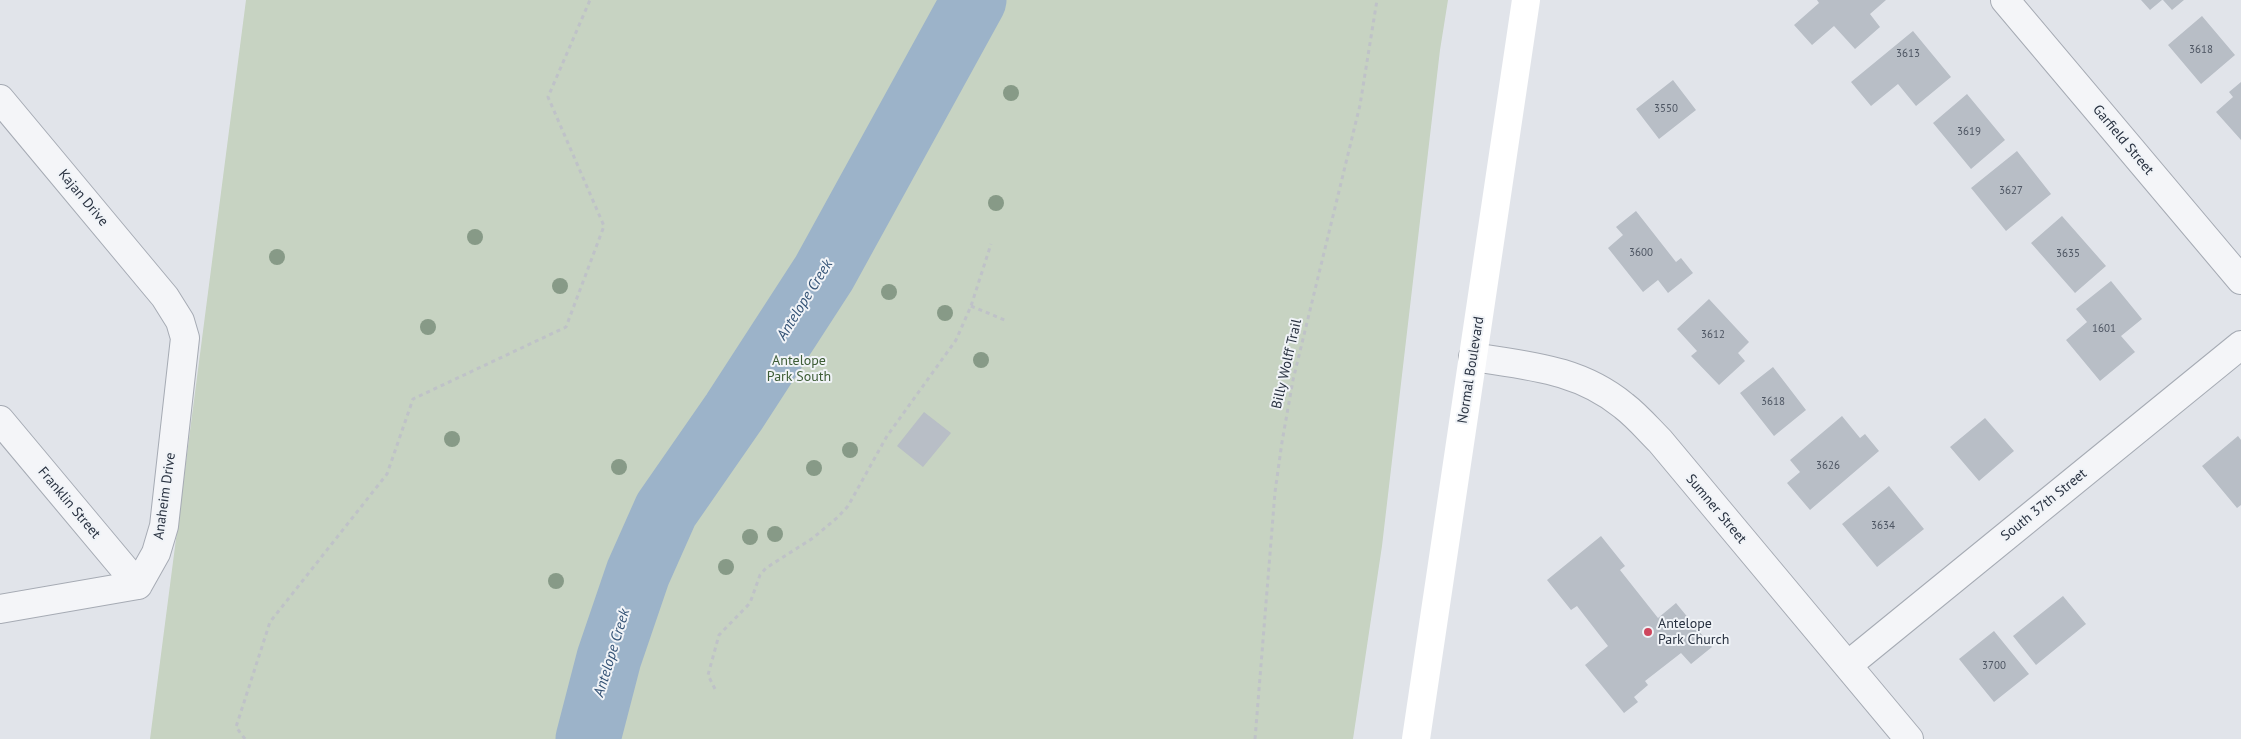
<!DOCTYPE html>
<html>
<head>
<meta charset="utf-8">
<style>
	body { margin:0 }
	canvas { display:block; background:#e1e4ea }
</style>
</head>
<body>
<canvas width="2241" height="739"></canvas>
<script>
const ctx = document.querySelector('canvas').getContext('2d');
ctx.lineJoin = 'round';
function paint(path, color) { ctx.fillStyle = color; ctx.fill(path, 'evenodd'); }
function strokePath(path, color, width, dash) { ctx.strokeStyle = color; ctx.lineWidth = width; ctx.lineCap = dash ? 'butt' : 'round'; ctx.setLineDash(dash || []); ctx.stroke(path); }
function label(font, color, halo, rows, align = 'center') {
  ctx.font = font + ' "PT Sans",sans-serif'; ctx.lineWidth = 4; ctx.setLineDash([]); ctx.textBaseline = 'middle'; ctx.strokeStyle = halo; ctx.fillStyle = color; for (const [text, x, y, turn = 0] of rows) {
    ctx.save(); ctx.translate(x, y); ctx.rotate((+turn || 0) * Math.PI / 180); ctx.textAlign = isNaN(turn) ? turn : align; if (halo) ctx.strokeText(text, 0, 0); ctx.fillText(text, 0, 0); ctx.restore();
  }
}
const green = new Path2D(`
	M246,0H1448L1440,50L1382,546L1353,739H150Z`);
const river = new Path2D(`
	M588,739L609,658L638,573L666,510L734,412L824,273L974,0`);
const building = new Path2D(`
	M1817,0H1886L1870,14L1880,27L1855,49L1834,26L1812,45L1794,25L1819,3Z
	M2141,0H2162L2150,10Z
	M2163,0H2184L2172,10Z
	M2202,16L2235,55L2201,84L2168,45Z
	M1913,31L1951,77L1916,106L1898,84L1871,106L1851,82Z
	M1673,80L1696,110L1659,139L1636,109Z
	M2241,82V140L2216,112L2233,97L2229,92Z
	M1967,94L2005,140L1971,169L1933,123Z
	M2017,151L2051,194L2006,231L1971,188Z
	M1636,211L1676,262L1681,258L1693,273L1668,293L1658,280L1643,292L1608,248L1623,235L1616,227Z
	M2062,216L2106,266L2075,293L2031,243Z
	M2111,281L2142,319L2121,336L2135,352L2100,381L2066,340L2087,322L2076,309Z
	M1709,299L1749,342L1738,353L1745,361L1719,385L1691,356L1697,351L1677,329Z
	M1773,367L1806,410L1774,436L1740,393Z
	M924,412L951,433L923,467L897,446Z
	M1842,416L1860,438L1865,434L1879,451L1810,510L1787,483L1800,472L1790,460Z
	M1985,418L2014,451L1979,481L1950,447Z
	M2238,436L2241,440V505L2237,508L2202,466Z
	M1889,486L1924,529L1877,567L1842,524Z
	M1601,536L1625,566L1620,570L1658,618L1676,603L1712,647L1691,664L1681,653L1645,681L1648,685L1634,697L1638,702L1624,713L1585,665L1608,646L1577,606L1571,610L1547,580Z
	M2063,596L2086,624L2036,665L2013,636Z
	M1994,631L2029,674L1994,702L1959,659Z`);
const path = new Path2D(`
	M971,306L1007,321
	M715,689L708,675L719,635L750,603L760,575L766,568L813,538L838,517L848,506L887,436L956,340L971,306L991,244
	M245,739L236,727L270,622L387,474L413,399L566,327L604,226L548,97L590,0
	M1255,739L1275,492L1282,442L1293,380L1360,105L1377,0`);
const minor = new Path2D(`
	M2005,0L2241,280
	M0,99L165,297L180,321L185,338L164,526L156,553L138,585
	M0,420L138,585
	M0,609L138,585
	M1848,665L2241,345`);
const tertiary = new Path2D(`
	M1473,357C1529,366 1579,369 1624,406C1637,416 1648,429 1660,441L1909,739`);
const secondary = new Path2D(`
	M1416,739L1526,0`);
const trees = [
	[1011,93],
	[996,203],
	[475,237],
	[277,257],
	[560,286],
	[889,292],
	[945,313],
	[428,327],
	[981,360],
	[452,439],
	[850,450],
	[619,467],
	[814,468],
	[775,534],
	[750,537],
	[726,567],
	[556,581]
];
const markers = [
	[1648,632,5,"#ce465d"]
];
const numberNames = [
	["3618",2201,50],
	["3613",1908,54],
	["3550",1666,109],
	["3619",1969,132],
	["3627",2011,191],
	["3600",1641,253],
	["3635",2068,254],
	["1601",2104,329],
	["3612",1713,335],
	["3618",1773,402],
	["3626",1828,466],
	["3634",1883,526],
	["3700",1994,666]
];
const streetNames = [
	["Garfield Street",2123,140,50],
	["Kajan Drive",83,198,50],
	["Billy Wolff Trail",1287,364,-77],
	["Normal Boulevard",1471,370,-81],
	["Anaheim Drive",165,496,-82],
	["Franklin Street",69,503,50],
	["South 37th Street",2044,505,-39],
	["Sumner Street",1716,509,50]
];
const parkNames = [
	["Antelope",799,361],
	["Park South",799,377]
];
const poiNames = [
	["Antelope",1658,624],
	["Park Church",1658,640]
];
const waterNames = [
	["Antelope Creek",805,300,-58],
	["Antelope Creek",612,653,-73]
];
paint(green, '#c7d3c2');
strokePath(river, '#9cb3c9', 65);
paint(building, '#b8bec6');
strokePath(minor, '#a6abb4', 30);
strokePath(tertiary, '#a6abb4', 30);
strokePath(path, '#bfc2c8', 3, [4, 4]);
strokePath(minor, '#f4f5f8', 28);
strokePath(tertiary, '#f4f5f8', 28);
strokePath(secondary, '#fff', 28);
ctx.fillStyle = '#879a87';
for (const [x, y] of trees) { ctx.beginPath(); ctx.arc(x, y, 8, 0, 2 * Math.PI); ctx.fill(); }
for (const [x, y, r, color] of markers) { const dot = new Path2D(); dot.arc(x, y, r, 0, 2 * Math.PI); ctx.fillStyle = color; ctx.fill(dot); strokePath(dot, '#f0f3f7', 2); }
label('11px', '#4d5562', null, numberNames);
label('14px', '#293241', '#f0f3f7', streetNames);
label('14px', '#3e5d36', '#f0f3f7', parkNames);
label('14px', '#293241', '#f0f3f7', poiNames, 'left');
label('italic 15px', '#335275', '#f0f3f7', waterNames);
</script>
</body>
</html>
